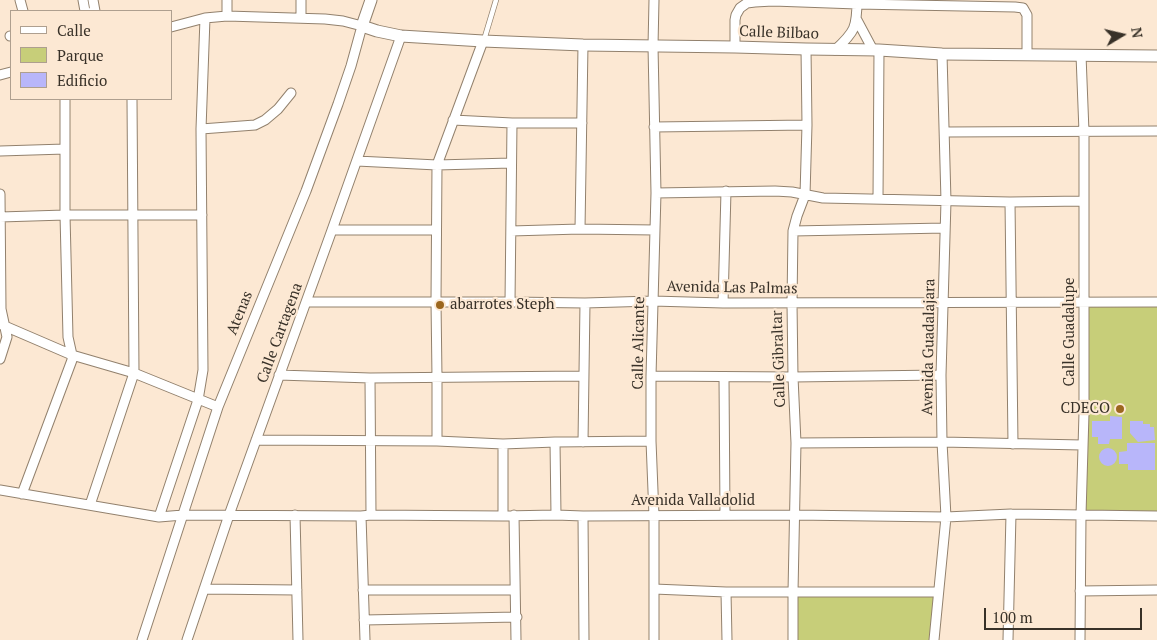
<!DOCTYPE html>
<html>
<head>
<meta charset="utf-8">
<style>
	body { margin:0 }
	#map { position:relative; width:1157px; height:640px; overflow:hidden; background:#fce8d3; font-family:"PT Serif",serif }
	canvas { display:block }
	.legend { position:absolute; left:10px; top:10px; width:162px; height:90px; box-sizing:border-box; background:#fce8d3; border:1px solid #ae9f8f; margin:0; padding:6px 9px; list-style:none; font-size:15px; color:#383128 }
	.legend li { display:flex; align-items:center; gap:10px; height:25px }
	.legend b { width:25px; border:1px solid #ae9f8f }
	.north { position:absolute; left:1097px; top:10px; width:50px; height:50px; -webkit-text-stroke:4px #fce8d3; paint-order:stroke; rotate:81deg; font-size:14px; font-weight:700; line-height:20px; text-align:center; color:#383128 }
	.north::after { content:''; display:block; margin:auto; width:18px; height:22px; background:#383128; clip-path:polygon(50% 0,100% 100%,50% 72%,0 100%) }
	.scale { position:absolute; left:984px; top:608px; width:158px; height:22px; box-sizing:border-box; border:2px solid #383128; border-top:0; padding-left:6px; font-size:15px; line-height:18px; white-space:nowrap; color:#383128; -webkit-text-stroke:4px #fce8d3; paint-order:stroke }
</style>
</head>
<body>
<div id="map">
<canvas width="1157" height="640"></canvas>
<ul class="legend">
<li><b style="height:6px;background:#fff"></b>Calle</li>
<li><b style="height:14px;background:#c7ce79"></b>Parque</li>
<li><b style="height:14px;background:#b8b6fa"></b>Edificio</li>
</ul>
<div class="north">N</div>
<div class="scale">100 m</div>
</div>
<script>
const ctx = document.querySelector('canvas').getContext('2d');
ctx.lineJoin = 'round';
function paint(path, color) { ctx.fillStyle = color; ctx.fill(path, 'evenodd'); }
function strokePath(path, color, width, dash) { ctx.strokeStyle = color; ctx.lineWidth = width; ctx.lineCap = dash ? 'butt' : 'round'; ctx.setLineDash(dash || []); ctx.stroke(path); }
function label(font, color, halo, rows, align = 'center') {
  ctx.font = font + ' "PT Serif",serif'; ctx.lineWidth = 4.5; ctx.setLineDash([]); ctx.textBaseline = 'middle'; ctx.strokeStyle = halo; ctx.fillStyle = color; for (const [text, x, y, turn = 0] of rows) {
    ctx.save(); ctx.translate(x, y); ctx.rotate((+turn || 0) * Math.PI / 180); ctx.textAlign = isNaN(turn) ? turn : align; if (halo) ctx.strokeText(text, 0, 0); ctx.fillText(text, 0, 0); ctx.restore();
  }
}
const green = new Path2D(`
	M1084,302H1157V516L1081,515Z
	M793,592H938L934,640H793Z`);
const building = new Path2D(`
	M1110,416L1122,417V439H1110L1109,444H1098V437H1092V421H1110Z
	M1130,421H1143V424H1150V427H1154L1155,440L1138,442L1130,433Z
	M1127,443H1155V470H1128V464H1119V452L1127,451Z
	M1099 457a9 9 0 1 1 18 0a9 9 0 1 1-18 0Z`);
const service = new Path2D(`
	M484,40L496,0`);
const minor = new Path2D(`
	M20,0L23,11
	M83,0L85,11
	M93,0L95,11H93
	M227,16V0
	M301,18V0
	M857,20L873,50
	M10,36H11
	M735,47V20L736,15L740,8L747,3L755,2L773,1L857,4L1015,7L1023,8L1027,15V54
	M835,50C855,32 857,27 857,0
	M0,75L11,72
	M453,120L512,123H582
	M654,127L807,125
	M201,129L255,125L265,120L278,109L291,93
	M945,132L1157,131
	M0,151L65,149
	M357,161L437,165L511,163
	M656,193L775,191L792,192L823,198L1010,202L1083,201
	M0,194L1,309L7,337L0,359
	M878,199L879,50
	M1010,202L1013,444
	M0,217L65,215H202
	M580,229L583,45
	M332,230H436
	M511,231L580,229L655,230
	M793,231L945,228
	M306,302H510L585,303L653,301L723,303L1157,302
	M510,302L512,123
	M723,303L726,191
	M0,324L72,355L134,373L218,407
	M279,375L370,378L583,376
	M651,376L793,377L941,375
	M724,377L725,515
	M370,378L371,515
	M256,440L437,441L503,444L555,442L651,441
	M437,441V378L436,301L437,165L483,41
	M555,442L556,515
	M583,442L585,303
	M796,443L942,442L1082,445
	M503,444V516
	M0,490L159,517L183,515L361,516L371,515L503,516L556,515L583,516L794,515L946,517L1011,514L1157,516
	M22,494L72,360V355L68,337L65,215V99
	M90,505L134,373L132,99
	M295,515L298,640
	M514,515L516,640
	M361,516L365,640
	M583,516L584,640
	M159,517L198,400L203,370L201,129L205,18
	M204,589L297,590
	M654,589L726,592H938
	M363,590H515
	M1080,591L1157,590
	M726,592L727,640
	M364,620L517,617
	M142,640L218,407L306,191L338,104L351,66L362,26L343,21L325,19L227,16L205,18L171,27
	M187,640L229,515L332,230L401,36
	M654,640V516L651,441V376L656,193L653,46L654,0
	M793,640V592L796,443L793,377L792,303L793,231L797,216L805,195L807,125L806,49
	M934,640L946,517L942,442L941,375L946,201L942,54
	M1008,640L1011,514
	M1080,640L1081,515L1084,413V132L1081,55`);
const tertiary = new Path2D(`
	M371,0L362,26L377,31L401,36L483,41L583,45L735,47L806,49L879,50L942,54L1157,56`);
const markers = [
	[440,305,5,"#9c671f"],
	[1120,409,5,"#9c671f"]
];
const streetNames = [
	["Calle Bilbao",779,33,2],
	["Avenida Las Palmas",732,288,1],
	["Atenas",240,313,-68],
	["Calle Guadalupe",1070,332,-90],
	["Calle Cartagena",280,333,-70],
	["Calle Alicante",639,343,-89],
	["Avenida Guadalajara",929,347,-89],
	["Calle Gibraltar",779,359,-92],
	["Avenida Valladolid",693,501]
];
const poiNames = [
	["abarrotes Steph",450,305],
	["CDECO",1110,409,"right"]
];
paint(green, '#c7ce79');
paint(building, '#b8b6fa');
strokePath(service, '#92816d', 6);
strokePath(minor, '#92816d', 11);
strokePath(tertiary, '#92816d', 13);
strokePath(service, '#fff', 4.5);
strokePath(minor, '#fff', 9);
strokePath(tertiary, '#fff', 11);
for (const [x, y, r, color] of markers) { const dot = new Path2D(); dot.arc(x, y, r, 0, 2 * Math.PI); ctx.fillStyle = color; ctx.fill(dot); strokePath(dot, '#fce8d3', 2); }
label('15px', '#383128', '#fce8d3', streetNames);
label('15px', '#383128', '#fce8d3', poiNames, 'left');
</script>
</body>
</html>
